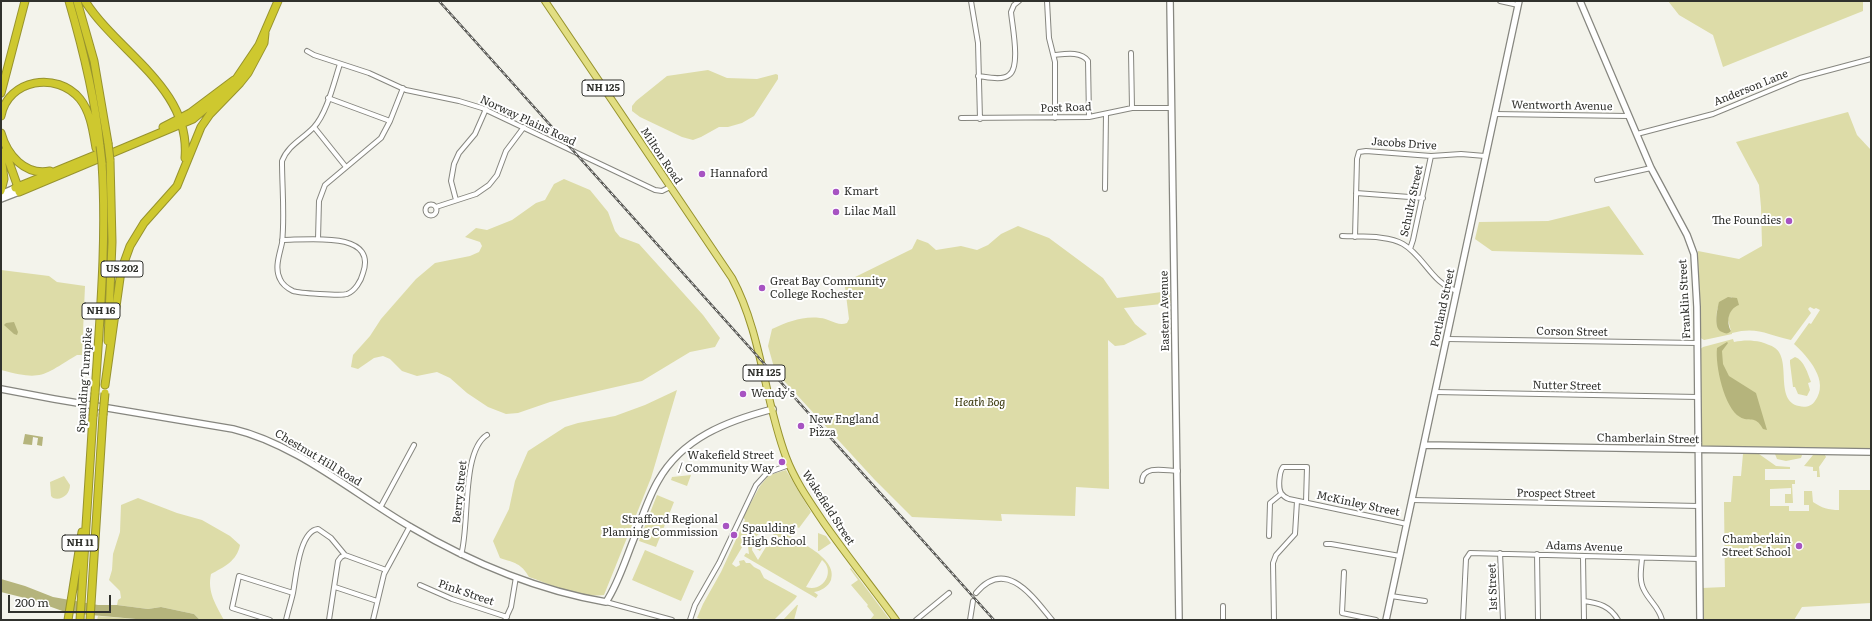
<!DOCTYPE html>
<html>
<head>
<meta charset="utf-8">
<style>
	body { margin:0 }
	#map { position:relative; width:1872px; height:621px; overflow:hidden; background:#f3f3eb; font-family:Literata,serif }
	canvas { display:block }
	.frame { position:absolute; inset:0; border:2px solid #30312d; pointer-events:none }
	.scale { position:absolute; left:8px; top:595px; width:103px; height:18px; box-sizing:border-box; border:2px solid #30312d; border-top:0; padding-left:5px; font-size:12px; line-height:14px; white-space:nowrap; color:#30312d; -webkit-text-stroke:3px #fff; paint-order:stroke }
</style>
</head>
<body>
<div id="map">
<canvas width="1872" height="621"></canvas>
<div class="frame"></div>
<div class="scale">200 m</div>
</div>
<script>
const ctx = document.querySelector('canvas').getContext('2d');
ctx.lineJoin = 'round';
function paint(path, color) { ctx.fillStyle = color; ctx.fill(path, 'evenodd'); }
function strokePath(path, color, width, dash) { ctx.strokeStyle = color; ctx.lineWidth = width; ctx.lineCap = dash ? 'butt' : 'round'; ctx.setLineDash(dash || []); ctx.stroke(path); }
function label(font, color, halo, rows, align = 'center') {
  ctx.font = font + ' Literata,serif'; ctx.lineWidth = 4; ctx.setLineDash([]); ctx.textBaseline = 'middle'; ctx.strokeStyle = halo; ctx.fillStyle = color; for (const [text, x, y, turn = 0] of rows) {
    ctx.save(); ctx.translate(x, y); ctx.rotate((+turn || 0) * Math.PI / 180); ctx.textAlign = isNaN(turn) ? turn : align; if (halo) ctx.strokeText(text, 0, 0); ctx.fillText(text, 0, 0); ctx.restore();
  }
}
const green = new Path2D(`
	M1668,1H1863V11L1723,67L1713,35L1679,15Z
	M708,70L727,78L757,79L776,74L778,75V79L754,116L742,123L728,127H719L701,137L693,140L682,137L640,117L632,111V106L636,101L667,76Z
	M1848,112L1857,135L1871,150V450L1700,448L1699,350L1703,347L1733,339L1734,342C1744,340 1751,340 1761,342C1766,344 1771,345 1775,348C1792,360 1774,401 1799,406C1805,408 1812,406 1815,401C1830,381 1808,357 1794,344L1809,323L1811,324L1820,310L1816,308L1814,309L1810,307L1808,309L1811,313L1791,340C1768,335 1757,326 1732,333V334L1704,340L1699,337L1698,251L1739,259L1762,246L1761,207L1759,185L1736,142ZM1732,297L1728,320L1731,331L1717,325C1716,310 1716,301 1732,297Z
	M564,179L590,190L608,212L615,231L620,237L639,244L703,315L720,338L715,347L690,352L642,381L550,402L518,413L506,414L488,407L467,393L450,378L437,372L417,376L402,371L390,359L383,356L374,358L358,369L351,367L353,355L370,336L381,319L416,279L435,263L470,256L479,252L482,246L480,242L465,237L476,228L487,230L512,220L536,203L545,200L554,184Z
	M1609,206L1644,255L1492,251L1475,239L1479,222L1548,221Z
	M1018,226L1049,238L1103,278L1117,298L1169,291L1171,303L1124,308L1135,324L1147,334L1124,345L1115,346L1108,340L1109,489L1076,487L1075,516L1001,514L1002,521L912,517L874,479L775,371L768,346L772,329C788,322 802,316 820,318C829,318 837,327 847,323L849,319L845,287L849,280L912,249L917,239L928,243L936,250L961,246L977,250L988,245L1001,234Z
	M1,270L49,276L57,282L85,286L82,355H77C42,376 42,381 1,370Z
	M1795,357C1804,360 1808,374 1811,382L1808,383L1810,390L1807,396L1798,394L1795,387H1793L1790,363V360Z
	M677,390L651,478L604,595C580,598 552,585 529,577C521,563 515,563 500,558L493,541L509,509L515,481L528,451L565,427L578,423L615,416L645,405Z
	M1743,454H1759L1776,466L1790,467V469H1765V480H1795V484H1792L1793,503H1785V494H1791V488L1770,489V506H1789V511H1809V505H1804V491H1812L1813,502C1822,508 1828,510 1839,510V490H1871V620V603L1802,607L1794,620L1703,619L1702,588L1725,587L1724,502H1731L1733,476H1741Z
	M1775,454L1802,455L1801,458L1786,461L1777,459Z
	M1813,455H1825L1826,457L1819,467L1820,477H1817V471H1813V467L1804,466Z
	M786,470L811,512L799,528L797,527L789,531L778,526L776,529C792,538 839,557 831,580C828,587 821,591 814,592L818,595L816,598L744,556L746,553L749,554L748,546L744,544L732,564L736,567L740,565L739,561L744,560L746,563H750L754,567L760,570L764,578L797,596L795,599L774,620H704L697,618L703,604L721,572L745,520L743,517L760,486L769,475ZM767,530L775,532L758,560L752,550L753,539L761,532ZM822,560C836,571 823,593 806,587Z
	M691,475L687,486L671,480L672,477Z
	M64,476L70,485C70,494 62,501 53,498L51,496L50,482Z
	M657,495L674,502L656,547L639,541Z
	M138,498L177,513L202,520L230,536L240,545C237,561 224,567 211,574C207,592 216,605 224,620H200L194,614L161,607L148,609L117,605L118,600L121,598L120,591L109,580L112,570L113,554L120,532L121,505Z
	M818,533L826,536L831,543L819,551H818Z
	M761,534L768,538L760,551L753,547Z
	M645,550L694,571L681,601L632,580Z
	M851,568L890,620H870L874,615L867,606L868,605L851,585L858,580L850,569Z
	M797,605H798L794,620H783Z
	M98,616L147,620H97Z`);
const water = new Path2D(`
	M1728,297L1737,298L1739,305C1728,309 1726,322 1731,331C1728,334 1726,334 1722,332C1713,329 1717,310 1719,302Z
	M14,322L18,332L17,335L14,334L4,325L6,323Z
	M1727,342L1728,343L1722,351L1723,364L1729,376L1756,393L1767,430L1763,429C1755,414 1749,423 1740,417C1724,408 1715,365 1717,348Z
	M25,434L43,437L42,446L37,445L38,438L33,437L32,445L23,444Z
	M1,579L25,586L53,597L98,605H117L148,609L161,607L194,614L200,620H147L68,613L29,599L1,592Z`);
const street = new Path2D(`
	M971,1L978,43L980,119
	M1047,1L1049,38L1055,62V118
	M1500,1L1518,5
	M307,51L314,55L369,73L406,90L459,101L482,108L655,190L662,191L670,187
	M1131,53L1132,108
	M1054,55C1065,54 1081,51 1088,61L1089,117
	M978,76C987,77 1002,81 1009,75C1021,67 1012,25 1011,12L1014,5L1019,1
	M328,98L390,121
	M1494,114L1628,116
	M961,118L1089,117L1132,108H1172
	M314,127L346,167
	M1637,134L1713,114L1800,78L1871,59
	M1597,180L1651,168
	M1105,189L1106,114
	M1356,193L1423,198
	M456,200L451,181L454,164L459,153L475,134L486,109
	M425.5 210a5.5 5.5 0 1 1 11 0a5.5 5.5 0 1 1-11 0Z
	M436,207L476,194L489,185L497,175L506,151L524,127
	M1342,236C1360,237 1388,235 1403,244C1424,256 1432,284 1457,291
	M1355,237L1357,159L1359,152L1366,151L1431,156L1461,154L1485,156
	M318,239L319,201L325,185L381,138L390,121L403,88
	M282,240C306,240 378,230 363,273C361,281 355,291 347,294C341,296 298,293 293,291C287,288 282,284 280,279C274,268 280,253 282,243C285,216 282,188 282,161C288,145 303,139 314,127C327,113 334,82 340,64
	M1410,249L1413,240L1431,156
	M1447,339L1697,343
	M1435,392L1698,397
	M1142,481C1143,464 1167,471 1178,471
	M1412,500L1699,506
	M1306,502L1307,467H1283C1279,472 1278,488 1281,493C1283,496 1286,498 1289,499L1407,524
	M380,508L414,445
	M1269,536L1270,503L1281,494
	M1326,544H1331L1400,556
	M1500,553L1503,620
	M1537,554L1538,620
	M345,555L386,570
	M461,555C470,526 461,451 487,435
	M1583,557L1584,620
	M1642,559C1641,569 1639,581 1644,590C1650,602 1659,607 1662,620
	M1344,572L1342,613L1376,620
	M420,585L452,599L507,617
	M335,587L377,601
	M976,593C1006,557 1033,597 1052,620
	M1391,596L1425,601
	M1584,601C1599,603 1610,606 1618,620
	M606,602L672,620
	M270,620L232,608L239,576L293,593
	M286,620C288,611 291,602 293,593C296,578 299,531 318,529L331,538L345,555
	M329,620L338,561L341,557L345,555
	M373,620L384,574L410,526
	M505,620L511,607L516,577
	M690,620L695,605L719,563L756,485L767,473L789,465
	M916,620L949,593
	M970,620L973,601
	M1223,620V606
	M1274,620L1273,563L1276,555L1295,534L1297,501
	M1463,620L1466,559L1470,553L1700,559`);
const secondary = new Path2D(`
	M1170,1L1179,620
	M1580,1L1651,168L1687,235L1694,254L1697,307L1700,620
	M1,194L15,188
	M1,199L19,192
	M1,389L54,399L233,429C296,444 353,493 409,526C470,562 536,590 606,602C618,584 625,561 633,541C641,521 647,500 658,481C682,438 727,421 773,409
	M1424,445L1871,452
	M1386,620L1519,1`);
const primary = new Path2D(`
	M545,1L732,278C762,334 764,399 786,457C795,481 810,502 824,523C847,556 872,587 896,620`);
const highway = new Path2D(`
	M69,1C83,49 95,97 100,146
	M77,1L94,61L108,143
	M85,1C118,53 191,88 185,158
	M1,93L25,1
	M1,116C8,79 57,71 80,99C91,113 93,131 96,148
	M163,127L190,113L234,80
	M1,133C7,155 25,176 50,171
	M5,151L19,190
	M1,156L4,179L1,191
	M15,188L98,154
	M19,192L193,119L230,88L259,45L278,1
	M108,341L112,242L110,160
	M105,385L121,271L130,246L144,223L177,186L201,127L210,114L240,83L248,73L264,43L265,33
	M95,393C100,316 107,240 102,163
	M68,620L82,532
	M80,620L93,416
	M90,620L103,415`);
const rail = new Path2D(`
	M439,1L994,620`);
const highwayBridge = new Path2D(`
	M108,143L110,160
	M100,146L102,163
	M103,415L105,393
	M93,416L95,393`);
const markers = [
	[702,174,4,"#a753c2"],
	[836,192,4,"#a753c2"],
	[836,212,4,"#a753c2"],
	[1789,221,4,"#a753c2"],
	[762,288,4,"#a753c2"],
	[743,394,4,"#a753c2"],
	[801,426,4,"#a753c2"],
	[782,462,4,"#a753c2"],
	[726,526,4,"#a753c2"],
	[734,535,4,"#a753c2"],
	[1799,546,4,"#a753c2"]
];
const shields = [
	[603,88,42],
	[122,269,42],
	[101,311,38],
	[764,373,42],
	[80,543,36]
];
const shieldNames = [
	["NH 125",603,88],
	["US 202",122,269],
	["NH 16",101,311],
	["NH 125",764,373],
	["NH 11",80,543]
];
const streetNames = [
	["Anderson Lane",1751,88,-22],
	["Wentworth Avenue",1562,106,1],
	["Post Road",1066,108,-2],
	["Norway Plains Road",528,121,25],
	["Jacobs Drive",1404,144,4],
	["Milton Road",661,156,56],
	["Schultz Street",1412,201,-78],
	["Franklin Street",1685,299,-93],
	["Portland Street",1443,308,-78],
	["Eastern Avenue",1165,311,-91],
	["Corson Street",1572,332,1],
	["Spaulding Turnpike",85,380,-86],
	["Nutter Street",1567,386,1],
	["Chamberlain Street",1648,439,1],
	["Chestnut Hill Road",318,458,31],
	["Berry Street",460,492,-84],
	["Prospect Street",1556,494,1],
	["McKinley Street",1358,504,12],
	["Wakefield Street",828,508,57],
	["Adams Avenue",1584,547,2],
	["1st Street",1493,587,-92],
	["Pink Street",466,593,19]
];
const poiNames = [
	["Hannaford",710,174],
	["Kmart",844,192],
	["Lilac Mall",844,212],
	["The Foundies",1781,221,"right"],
	["Great Bay Community",770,282],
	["College Rochester",770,295],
	["Wendy's",751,394],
	["New England",809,420],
	["Pizza",809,433],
	["Wakefield Street",774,456,"right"],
	["/ Community Way",774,469,"right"],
	["Strafford Regional",718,520,"right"],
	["Planning Commission",718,533,"right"],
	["Spaulding",742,529],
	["High School",742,542],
	["Chamberlain",1791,540,"right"],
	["Street School",1791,553,"right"]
];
const parkNames = [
	["Heath Bog",980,403]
];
paint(green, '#dddca8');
paint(water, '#b5b47c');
strokePath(street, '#86867f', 6);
strokePath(secondary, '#86867f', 8);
strokePath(primary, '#97932e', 8);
strokePath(highway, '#97932e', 9);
strokePath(street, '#fff', 4);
strokePath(secondary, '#fff', 5.5);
strokePath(primary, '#e2de82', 6);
strokePath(highway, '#cec82f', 7);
strokePath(rail, '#585854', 2.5);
strokePath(rail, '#fff', 1, [3]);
strokePath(highwayBridge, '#97932e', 9, []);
strokePath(highwayBridge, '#cec82f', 7);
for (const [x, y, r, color] of markers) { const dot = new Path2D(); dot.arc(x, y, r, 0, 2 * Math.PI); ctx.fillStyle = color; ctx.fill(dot); strokePath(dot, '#fff', 1.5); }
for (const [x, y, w] of shields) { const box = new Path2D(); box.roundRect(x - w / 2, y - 8, w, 16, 3); ctx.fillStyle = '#fff'; ctx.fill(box); strokePath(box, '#30312d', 1); }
label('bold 10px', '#30312d', null, shieldNames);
label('11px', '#30312d', '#fff', streetNames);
label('11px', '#30312d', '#fff', poiNames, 'left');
label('italic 11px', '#373508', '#fff', parkNames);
</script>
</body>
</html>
